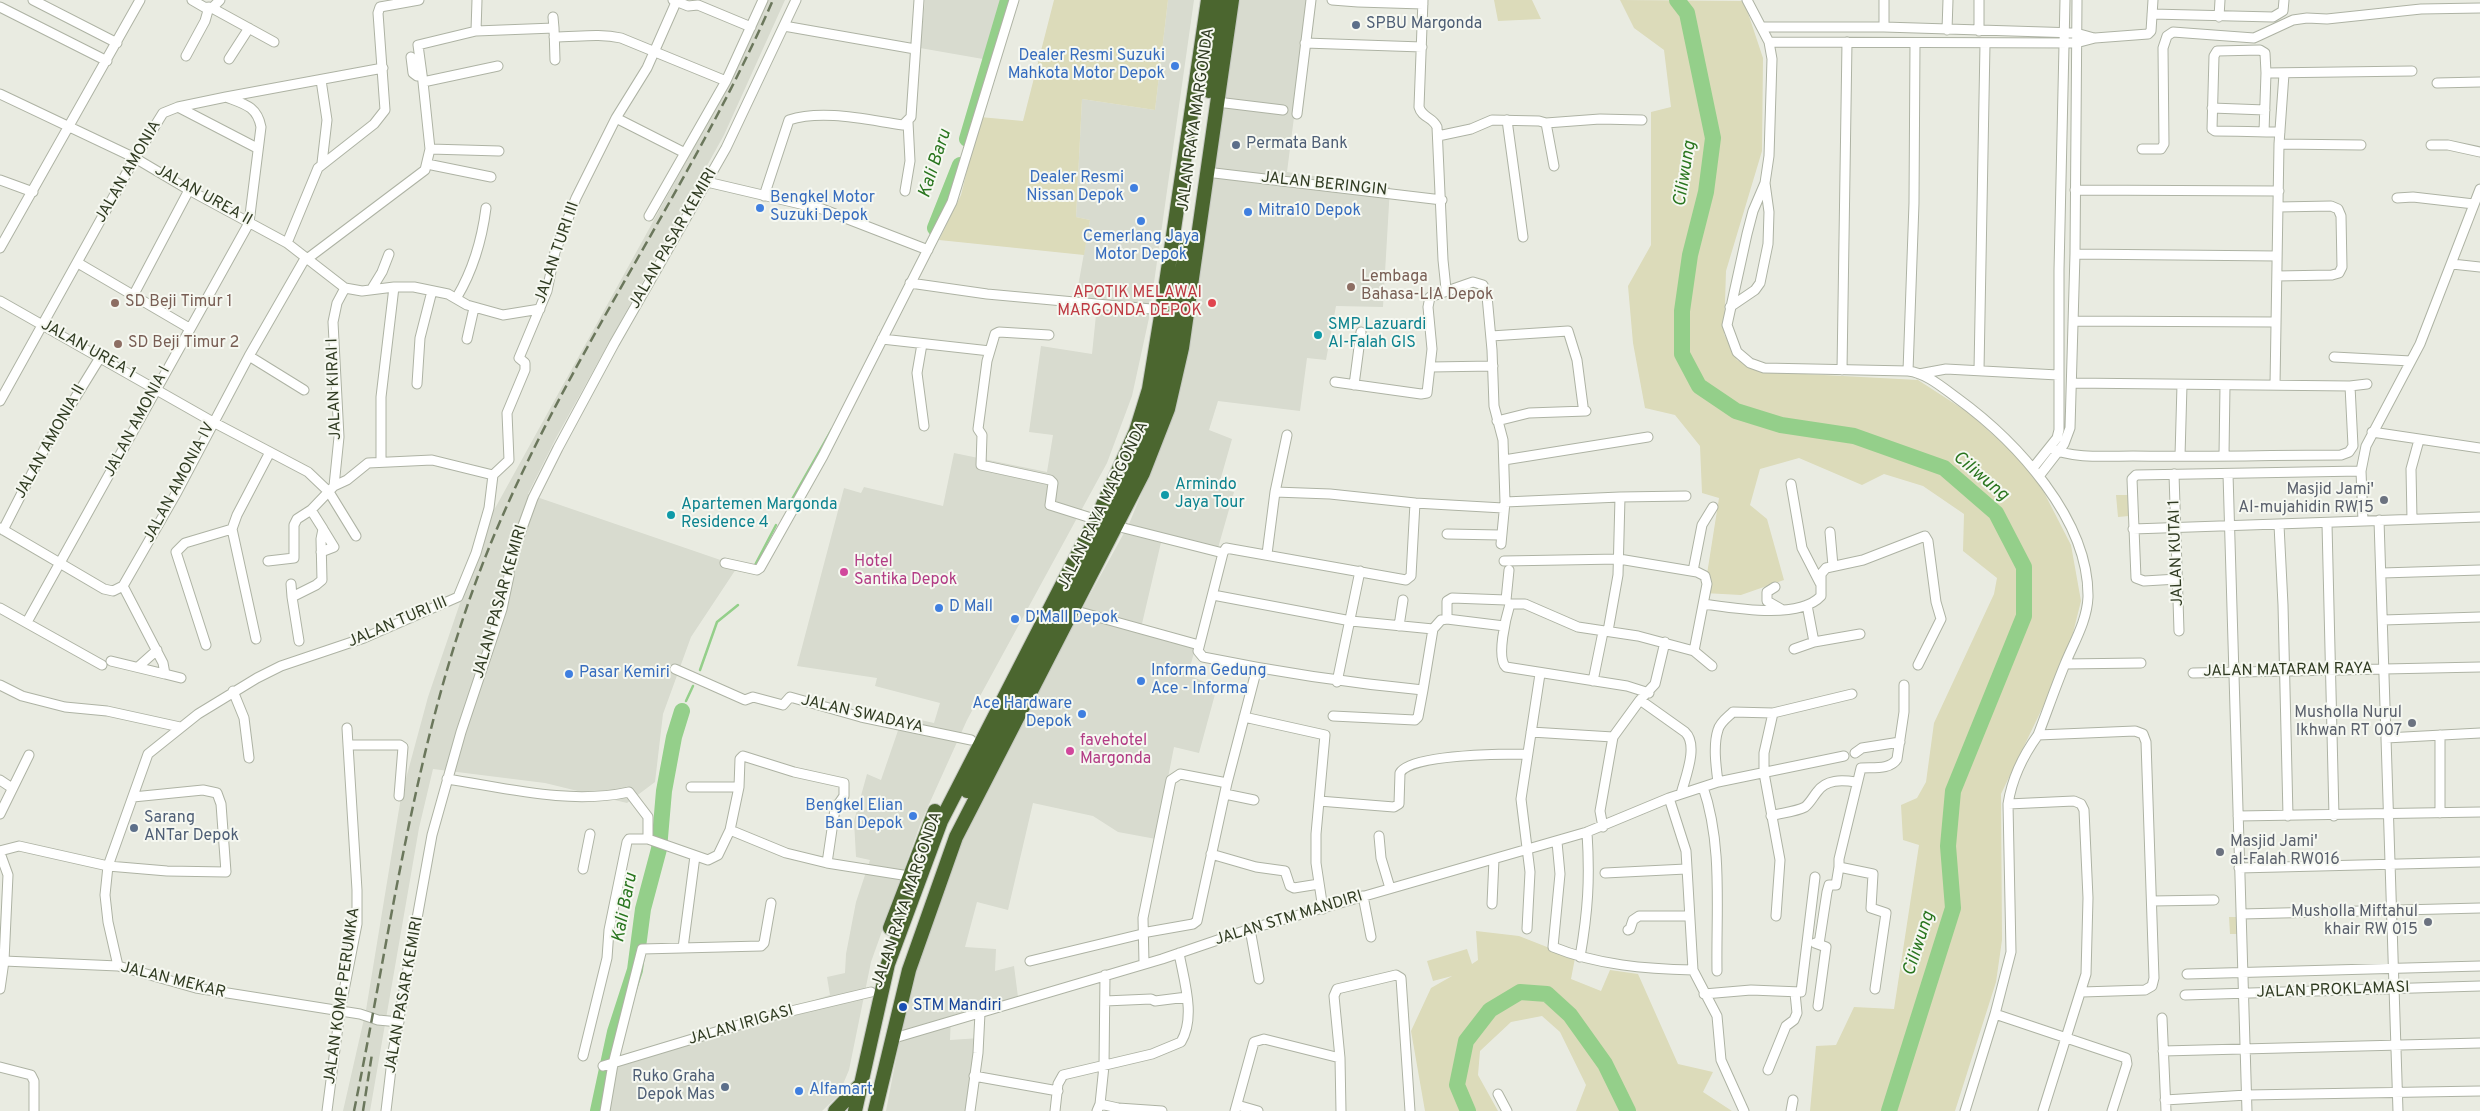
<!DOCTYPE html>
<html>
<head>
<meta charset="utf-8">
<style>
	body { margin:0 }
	canvas { display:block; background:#e9ebe1 }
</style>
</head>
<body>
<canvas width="2480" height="1111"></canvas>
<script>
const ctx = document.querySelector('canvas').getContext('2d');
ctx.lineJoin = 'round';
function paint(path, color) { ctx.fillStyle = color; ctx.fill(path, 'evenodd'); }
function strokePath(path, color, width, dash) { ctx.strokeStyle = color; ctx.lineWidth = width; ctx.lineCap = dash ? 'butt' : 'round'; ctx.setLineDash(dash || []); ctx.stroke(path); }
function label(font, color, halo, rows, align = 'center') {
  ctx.font = font + ' Overpass,sans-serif'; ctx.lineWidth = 4; ctx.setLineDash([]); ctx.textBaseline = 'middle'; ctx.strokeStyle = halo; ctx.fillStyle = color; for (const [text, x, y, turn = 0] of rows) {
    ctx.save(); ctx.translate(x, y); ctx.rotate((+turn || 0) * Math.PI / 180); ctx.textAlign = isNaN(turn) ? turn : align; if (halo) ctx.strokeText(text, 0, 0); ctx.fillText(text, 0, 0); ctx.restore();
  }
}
const built = new Path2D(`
	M765,0H785L724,135L557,436L528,494L738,566L691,637L663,714L655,782L627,803L545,783L433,769L419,828L370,1111H343L366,1010L401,797L428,697L488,521L730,82Z
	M925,0H1005L983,59L920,48Z
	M1168,0H1194L1149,318L1132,396L1107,463L967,720L921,822L871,962L849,1070L838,1096L822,1111H603L615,1064L830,995L827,977L845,973L846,954L856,902L870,860L856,857L854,821L867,774L881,780L903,716L934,723L940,703L875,686L877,678L797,666L844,488L861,493L864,487L943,506L954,453L1047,472L1053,435L1029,432L1041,346L1092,354L1097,305L1075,303L1090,220L1076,217L1082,99L1155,110Z
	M1236,0H1309L1287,172L1390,187L1383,307L1336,306L1326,360L1307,358L1300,411L1218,401L1209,430L1232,439L1218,488L1234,492L1218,548L1163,534L1141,628L1196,645L1188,675L1217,687L1199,753L1174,747L1156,839L1118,832L1093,816L1033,803L1008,910L977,902L965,947L996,949L995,971L1014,966L1018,997L951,1017L950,1040L980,1038L970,1111H886L912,976L960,841L1041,683L1129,524L1158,453Z`);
const green = new Path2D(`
	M1054,0H1168L1155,110L1082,99L1076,217L1090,220L1084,255L939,240L961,195L980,117L1023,121Z
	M1494,0H1532L1541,19L1498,21Z
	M1620,0L1744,1L1763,58L1762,151L1726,271L1724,334L1737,360L1767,372L1918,380L1969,413L2033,471L2071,545L2081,601L2072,637L2051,690L2001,794L2002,940L1996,982L1955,1111H1810L1816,1046L1836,1045L1854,1007L1894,1009L1919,845L1903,840L1901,805L1917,798L1926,782L1934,723L1994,594L1997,578L1963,551L1964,514L1923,486L1884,474L1862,485L1799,458L1760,469L1750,505L1767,519L1784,580L1741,595L1704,593L1719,498L1702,493L1700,446L1675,415L1645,408L1633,343L1628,286L1651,245V112L1671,107L1664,50L1634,28Z
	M2116,495H2128L2129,516L2118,517Z
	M2229,917H2236L2237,934H2230Z
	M1476,931L1519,936L1575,958L1571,979L1601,991L1610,970L1638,974L1678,1064L1713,1072L1703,1092L1732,1111H1576L1586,1085L1560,1032L1542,1016L1511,1022L1480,1051L1478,1075L1498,1111H1425L1411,1031L1431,988L1452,976L1433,981L1427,961L1467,949L1472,964L1478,960Z`);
const stream = new Path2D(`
	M787,508L832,429
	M754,567L776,525
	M700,670L717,622L738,605
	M686,701L693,686`);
const river = new Path2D(`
	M1677,0L1687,13L1713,138L1706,192L1690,255L1682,311V354L1699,386L1736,411L1781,425L1854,436L1944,468L1996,513L2024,567V616L1953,791L1948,846L1953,908L1889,1111
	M967,139L1008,0
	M935,228L960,165
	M598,1111L615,1032L635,970L643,909L659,849L664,791L674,737L682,711
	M1468,1111L1457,1085L1466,1041L1490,1010L1520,992L1547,994L1570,1015L1605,1064L1628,1111`);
const minor = new Path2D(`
	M33,0L117,43
	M192,0L204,7L212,8L220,0
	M673,0L688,6L698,5L751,27
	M1332,0L1358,2
	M1359,0L1358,2L1423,4
	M1423,0L1419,107C1422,118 1433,117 1437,127L1443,260L1446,289
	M1747,0L1769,42L1772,59L1769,156L1765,183L1753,211L1747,234L1727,325L1737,352L1750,363L1764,368L1908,371C1926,373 1942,387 1957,398C2016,441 2089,519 2088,597C2087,621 2074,642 2065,664C2055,688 2047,712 2038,735C2022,757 2012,778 2008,804L2011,952L1995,1014L1965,1111
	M0,7L107,61
	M212,8L274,42
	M2152,14L2273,17L2283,11L2284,0
	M553,17L554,28
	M2219,17L2220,0
	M784,26L915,49
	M1762,27H1884L2076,33L2094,38
	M1884,27V0
	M1947,30L1948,0
	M476,31L477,0
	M1979,31V0
	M554,37C577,37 599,33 621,38L726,81
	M1769,42L2076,43L2095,38L2148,34L2151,31L2153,0
	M1305,43L1422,47
	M186,56L205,21L209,7
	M411,57L413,73L417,76L422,75
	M229,59L249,28
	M2266,73L2412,71
	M321,80L327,120L322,163
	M423,82L418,45L476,31L554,28L555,60
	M2437,83L2480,82
	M0,94L135,158L189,190L287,243L345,288L362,291L394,287H414L448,294L467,305L503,315L540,309
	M1217,102L1283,110
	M178,107L257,148
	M2212,108L2265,110
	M1297,114L1311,0
	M616,118L685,153
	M1507,120L1523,237
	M1546,123L1554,166
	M2264,132L2266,73L2265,53L2260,50L2217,51L2214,56L2212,129L2215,131C2237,131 2258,132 2280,132
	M1438,136L1471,129L1492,120L1539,121L1546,123L1600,119L1642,120
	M2279,144L2361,145
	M2431,145H2448L2480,152
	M430,149L499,151
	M2142,149H2161L2164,144L2163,48L2167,36L2173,32L2254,38L2293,20L2307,18L2327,19L2421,9L2480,8
	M427,164L491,177
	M1206,172L1442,200
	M0,180L33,192
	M707,182L822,209L928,250
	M2075,190L2279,191
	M905,191L910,161L908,122
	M764,196L789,120C823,109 867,120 903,125L911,117L919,0
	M2397,198L2413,197L2474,204
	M649,216L726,81L763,0
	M287,243L318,168L374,124L385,110L378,13L380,7L419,0
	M0,248L140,0
	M2075,254L2277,256
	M78,263L189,328
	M2452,264L2480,267
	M2277,276L2332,275L2339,273L2342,267L2341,216L2338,209L2331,206L2279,207
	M910,283L987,294L1162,310
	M371,290L382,272L389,254
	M133,296L189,190
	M457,297C473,270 482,239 486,208
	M0,301L213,422L308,472L329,492L356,536
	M1730,307L1755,290L1760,283L1768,244L1769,212L1765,183
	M2073,321L2275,322
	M1049,335L999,332L995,334L987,361L978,429L982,435L981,465L1050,480L1053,483L1050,505L1088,517
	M1491,336L1568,331L1577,360L1583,406
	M467,339L474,308
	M882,339L990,351
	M922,344L917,373L924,426
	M249,356L304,390
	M2334,357L2411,361
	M1431,367L1493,366
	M1842,370L1847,42
	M1979,370L1985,44
	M1908,371L1914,203L1915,43
	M1919,374L1946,369L2058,375
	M1335,382L1421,394L1427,393L1432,349L1428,307L1430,297L1473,282L1483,285L1487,296L1492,350L1494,406L1503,440L1505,502L1501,544
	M417,384L420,338L432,291
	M1354,385L1361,332
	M2275,385L2279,144L2284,74
	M2350,386L2367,384
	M0,401L135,158L163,113L178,107L226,97L383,68
	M1497,421L1529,413L1586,411
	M2372,432L2480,448
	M2050,448C2073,459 2107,456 2133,456C2202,457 2272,455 2341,455L2349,452L2353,446L2350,386L2072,383
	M2224,455L2225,386
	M2180,456L2182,385
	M1504,460L1648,437
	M381,462V397L394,287
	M2033,468L2057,438L2059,430V270L2065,0
	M2174,474L2179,631
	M2228,474L2247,1111
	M2040,475L2064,444L2070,428L2075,254L2077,0
	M1791,484L1802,548L1820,583
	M334,486L339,437L333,322L337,303L345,288
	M1275,492L1330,494L1415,503
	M1505,502L1620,497L1686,496
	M1503,508L1415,503L1411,576L1406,580L1226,548L1223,553L1198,651L1203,657C1276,672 1349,683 1423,690L1433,629L1441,620L1447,619L1504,626
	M2412,519L2411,469L2419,440
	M2379,520L2398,1111
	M2363,521L2361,471L2366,446L2420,344L2480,189
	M2327,524L2334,816
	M2279,525L2283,605L2288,816
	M1116,526L1223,553
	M0,528L104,589L113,591L123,586L177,492L249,356L303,262L425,170L430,149L423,82L498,66
	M2133,529L2480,517
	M3,530L48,442L101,356
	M1830,532L1833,566
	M1447,534L1500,535
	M321,552L334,547L323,529
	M1267,554L1275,492L1287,435
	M268,561L294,558V525L297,519L311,510L334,486L347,480L368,463L432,460L493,475
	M1504,561L1619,559L1697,572L1705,576L1707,584L1694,651
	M725,563L757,570L760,568L823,456L952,202L1014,0
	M1693,571L1702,525L1713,507
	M2382,573L2480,570
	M2178,579L2144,581L2136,578L2132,479L2136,475L2361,471
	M291,584L292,597
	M1775,587L1767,592V601L1781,609
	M1213,595L1351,621L1433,629
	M1704,604C1733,608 1799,620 1821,596V574L1826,568L1863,560L1925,536L1928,541L1936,602L1941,619L1918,665
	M1807,605L1814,642
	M0,608L102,665
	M1069,609L1199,645
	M1447,619V601L1452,598L1506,600L1509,570
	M2383,620L2480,617
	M27,622L249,223L261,127C257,106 244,104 226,97
	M1399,626L1403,600
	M1608,631L1618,575L1620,497
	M256,639L232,529L237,515L270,452
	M299,641L292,597L316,585L322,580L321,539L323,529L311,510
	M206,645L176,552L185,543L232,529
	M1794,649L1814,642L1860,634
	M111,661L165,674L163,663L123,586
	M2065,664L2141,663
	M138,667L157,650
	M675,669L745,700L753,697L783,705L790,697L861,717L971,740
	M2193,673L2480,667
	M165,674L181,678
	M1593,681L1603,632
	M1337,682L1360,571
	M0,685L22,696L65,707L107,711L180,727
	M233,691L244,718L249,758
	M1649,693L1627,686L1506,667C1496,658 1506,617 1510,604H1525L1578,627L1638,636L1694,651L1712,666
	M1640,700L1685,732C1699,745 1685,778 1681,794
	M1773,713L1764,753V773L1780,860L1776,916
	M1333,716L1415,720L1418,717L1423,690
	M1244,717L1325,735L1316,834V863L1323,909
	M347,728L348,745
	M1531,732L1613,737
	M2038,735L2135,731L2143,734L2146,742L2154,978L2152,986L2145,990L2082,992
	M2440,735V813
	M2386,738L2480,733
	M1855,753L1862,748L1900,742
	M447,779C506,788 570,805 629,792L648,817V839L708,860L718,855L730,830L786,853L827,863L909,876
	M0,780L12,788
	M1718,782C1716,767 1713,745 1718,730C1720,722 1728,717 1733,712L1773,713L1852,694
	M691,787H739
	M1703,787C1723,845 1716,910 1717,971
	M1225,794L1254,800
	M1669,798L1686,851L1693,970L1717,1016L1721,1060L1744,1111
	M1319,801L1394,807L1399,804L1400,773C1410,754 1505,754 1527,754
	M2008,804L2074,801L2081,804L2084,810L2088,898L2086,974L2043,1111
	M0,814L29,755
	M1771,816C1781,813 1795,812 1805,807C1810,803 1813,797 1817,792C1826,779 1842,780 1856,782
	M2238,816L2480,812
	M1603,827L1600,811L1613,737L1640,700L1655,684L1665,642
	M730,830L739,787L740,759L743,756L794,772L844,783V796L835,809L827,863
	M1379,836L1381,858L1390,888
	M1557,842L1560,874L1553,947C1597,965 1646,969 1693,970
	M0,851L19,846L108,866L167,871L226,872L221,804L217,793L203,790L133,797
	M0,853L8,875L4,961L0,989
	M1211,854L1256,867L1285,871L1290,886L1294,888L1319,884
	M2239,868L2480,862
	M583,869L590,834
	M1605,873L1686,869
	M1363,896L1371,937
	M2152,901L2214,900
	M1492,904L1494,859
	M2242,914L2480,908
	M1250,929L1259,979
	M1527,929L1530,872L1521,799L1540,674
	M1628,930L1630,929L1633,920L1639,916H1689
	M1142,933L1193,924L1197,921L1227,783L1257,668
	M1815,943L1826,947L1818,1006
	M1819,944L1827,892L1829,885H1836L1839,867
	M683,948L695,856
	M1580,957C1588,911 1590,879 1587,832
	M4,961L118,966L196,988L360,1014L378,1020L399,1022
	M1030,961L1142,934
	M1144,963L1143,918L1171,780L1180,774L1227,783
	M118,966L108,922L105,895L108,866L148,754L198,714L257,678L281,666L364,638L458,597L476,553L489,508L493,475L509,460L507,413L525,370V363L519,358L547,291L555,252L576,198L616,118L647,68L677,0
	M2187,974L2480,966
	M1875,989L1886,913L1871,908L1873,874L1839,867V859L1861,768C1873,767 1890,770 1897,759L1904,712V685
	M1704,994L1751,990L1801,992L1815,877
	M2185,995L2480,986
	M1105,1001L1151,999L1155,1001L1187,997
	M1995,1014L2126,1058L2127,1064L2112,1111
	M2162,1018L2166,1111
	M891,1039L1162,959L1250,929L1587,832L1669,798L1718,782L1844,756
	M2163,1051L2480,1043
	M583,1056L607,958L609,930L627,842L629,839H648
	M1340,1058L1341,1111
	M603,1066L762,1018L871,992
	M0,1067L31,1075L34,1081V1111
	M1768,1070L1786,1026L1794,1020L1797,1013L1795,993
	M974,1076L1058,1091
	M1498,1094L1507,1111
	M2165,1100L2247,1095L2480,1091
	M1100,1104L1104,1066L1105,975
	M1237,1105L1258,1111
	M327,1111L340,1011L357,924V890L348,745H400L403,747L399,796
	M386,1111L393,1052L432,835L461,732L502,609L509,576V564L533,498L558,448L614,344L726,148L796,0
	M605,1111L613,1064L642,949L761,946L764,943L771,903
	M970,1111L978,1053L980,1013
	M1055,1111L1058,1084L1063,1075L1152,1054L1181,1042C1196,1017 1184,981 1179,953
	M1097,1111L1100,1104L1118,1108L1162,1111
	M1235,1111L1254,1042L1264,1039L1340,1058L1334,996L1337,989L1396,975L1401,978L1410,1111
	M1791,1111L1793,1100`);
const highway = new Path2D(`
	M1209,91L1222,0
	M967,791L1144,449L1161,395L1187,241
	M890,928L935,811
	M835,1111L860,1085
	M855,1111L888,964L941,821L1101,509L1136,431L1149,389L1162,310L1208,0
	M875,1111L909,970L956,837L1143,473L1168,409L1182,348L1232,0`);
const rail = new Path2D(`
	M354,1111C395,911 419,705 502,517C580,338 695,179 773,0
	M363,1111L372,1054`);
const markers = [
	[1356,25,5,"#5c6f8a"],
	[1175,66,5,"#3f7fe0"],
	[1236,145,5,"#5c6f8a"],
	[1134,188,5,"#3f7fe0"],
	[760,208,5,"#3f7fe0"],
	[1248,212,5,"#3f7fe0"],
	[1141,221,5,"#3f7fe0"],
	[1351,287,5,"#8d6e63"],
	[115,303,5,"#8d6e63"],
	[1212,303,5,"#e0444e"],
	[1318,335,5,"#0f9aa8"],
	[118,344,5,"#8d6e63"],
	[1165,495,5,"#0f9aa8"],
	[2384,500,5,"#6b7280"],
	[671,515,5,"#0f9aa8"],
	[844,572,5,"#d1479c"],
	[939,608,5,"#3f7fe0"],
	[1015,619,5,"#3f7fe0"],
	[569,674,5,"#3f7fe0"],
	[1141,681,5,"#3f7fe0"],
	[1082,714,5,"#3f7fe0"],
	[2412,723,5,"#6b7280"],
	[1070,751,5,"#d1479c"],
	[913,816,5,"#3f7fe0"],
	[134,828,5,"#5c6f8a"],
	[2220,852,5,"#6b7280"],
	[2428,922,5,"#6b7280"],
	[903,1007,5,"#1a4fb4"],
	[725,1087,5,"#5c6f8a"],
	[799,1091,5,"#3f7fe0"]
];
const serviceNames = [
	["SPBU Margonda",1366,25],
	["Permata Bank",1246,145],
	["Sarang",144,819],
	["ANTar Depok",144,837],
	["Ruko Graha",715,1078,"right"],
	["Depok Mas",715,1096,"right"]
];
const shopNames = [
	["Dealer Resmi Suzuki",1165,57,"right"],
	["Mahkota Motor Depok",1165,75,"right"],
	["Dealer Resmi",1124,179,"right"],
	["Nissan Depok",1124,197,"right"],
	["Bengkel Motor",770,199],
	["Suzuki Depok",770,217],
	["Mitra10 Depok",1258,212],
	["Cemerlang Jaya",1141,238,"center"],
	["Motor Depok",1141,256,"center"],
	["D Mall",949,608],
	["D'Mall Depok",1025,619],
	["Informa Gedung",1151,672],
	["Ace - Informa",1151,690],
	["Pasar Kemiri",579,674],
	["Ace Hardware",1072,705,"right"],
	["Depok",1072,723,"right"],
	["Bengkel Elian",903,807,"right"],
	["Ban Depok",903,825,"right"],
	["Alfamart",809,1091]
];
const streetNames = [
	["JALAN RAYA MARGONDA",1197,120,-82],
	["JALAN AMONIA",129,172,-60],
	["JALAN BERINGIN",1324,185,6],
	["JALAN UREA II",203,196,29],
	["JALAN PASAR KEMIRI",674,239,-60],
	["JALAN TURI III",558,253,-71],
	["JALAN UREA 1",88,350,29],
	["JALAN KIRAI I",335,389,-92],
	["JALAN AMONIA I",138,422,-62],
	["JALAN AMONIA II",51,442,-61],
	["JALAN AMONIA IV",180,483,-62],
	["JALAN RAYA MARGONDA",1104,506,-64],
	["JALAN KUTAI 1",2177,553,-92],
	["JALAN PASAR KEMIRI",501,602,-74],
	["JALAN TURI III",398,623,-23],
	["JALAN MATARAM RAYA",2288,671,-1],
	["JALAN SWADAYA",862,715,13],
	["JALAN RAYA MARGONDA",908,900,-71],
	["JALAN STM MANDIRI",1289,919,-17],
	["JALAN MEKAR",173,981,14],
	["JALAN PROKLAMASI",2333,991,-2],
	["JALAN PASAR KEMIRI",405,995,-80],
	["JALAN KOMP. PERUMKA",343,996,-82],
	["JALAN IRIGASI",741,1026,-16]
];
const educationNames = [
	["Lembaga",1361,278],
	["Bahasa-LIA Depok",1361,296],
	["SD Beji Timur 1",125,303],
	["SD Beji Timur 2",128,344]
];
const healthNames = [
	["APOTIK MELAWAI",1202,294],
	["MARGONDA DEPOK",1202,312]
];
const cultureNames = [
	["SMP Lazuardi",1328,326],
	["Al-Falah GIS",1328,344],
	["Armindo",1175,486],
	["Jaya Tour",1175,504],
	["Apartemen Margonda",681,506],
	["Residence 4",681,524]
];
const worshipNames = [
	["Masjid Jami'",2374,491],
	["Al-mujahidin RW15",2374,509],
	["Musholla Nurul",2402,714],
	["Ikhwan RT 007",2402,732],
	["Masjid Jami'",2230,843,"left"],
	["al-Falah RW016",2230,861,"left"],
	["Musholla Miftahul",2418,913],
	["khair RW 015",2418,931]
];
const hotelNames = [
	["Hotel",854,563],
	["Santika Depok",854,581],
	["favehotel",1080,742],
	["Margonda",1080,760]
];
const transitNames = [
	["STM Mandiri",913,1007]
];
const waterNames = [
	["Kali Baru",936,164,-72],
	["Ciliwung",1686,174,-81],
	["Ciliwung",1980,477,40],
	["Kali Baru",626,908,-79],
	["Ciliwung",1920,944,-72]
];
paint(built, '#d8dbcf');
paint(green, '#dcdbba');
strokePath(stream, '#94cf8a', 2.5);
strokePath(river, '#94cf8a', 16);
strokePath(minor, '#aeb3a4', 11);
strokePath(highway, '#c5c8c1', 16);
strokePath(minor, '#fff', 9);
strokePath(highway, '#4b662f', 14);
strokePath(rail, '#6b775c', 2.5, [10, 5]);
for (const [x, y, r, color] of markers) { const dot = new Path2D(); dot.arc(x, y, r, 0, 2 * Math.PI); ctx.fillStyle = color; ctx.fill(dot); strokePath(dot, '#f6f8f1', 2); }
label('16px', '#4e5e75', '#f6f8f1', serviceNames, 'left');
label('16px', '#366cbe', '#f6f8f1', shopNames, 'left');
label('16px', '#303b22', '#f6f8f1', streetNames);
label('16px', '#785e54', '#f6f8f1', educationNames, 'left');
label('16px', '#be3a42', '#f6f8f1', healthNames, 'right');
label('16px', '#0d838f', '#f6f8f1', cultureNames, 'left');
label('16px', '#5b616d', '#f6f8f1', worshipNames, 'right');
label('16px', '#b23c85', '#f6f8f1', hotelNames, 'left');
label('16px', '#164399', '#f6f8f1', transitNames, 'left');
label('italic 18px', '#29751e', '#f6f8f1', waterNames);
</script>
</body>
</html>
